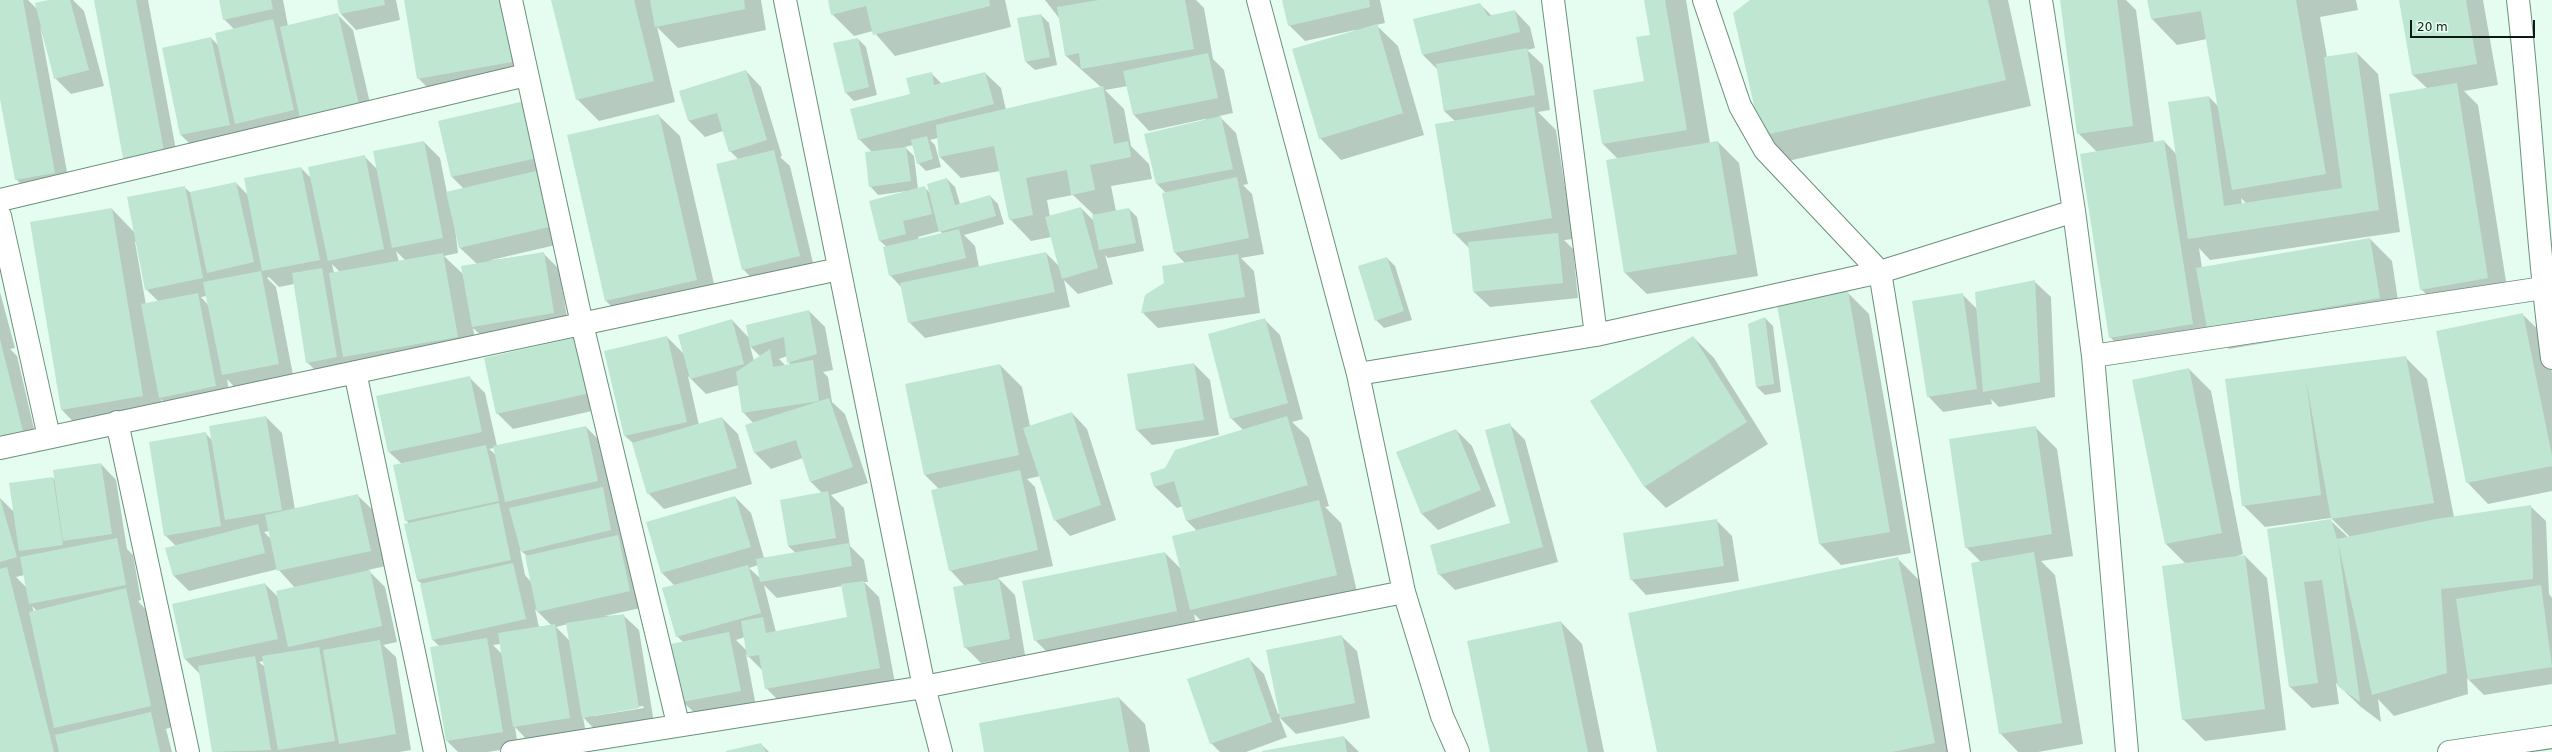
<!DOCTYPE html>
<html>
<head>
<meta charset="utf-8">
<style>
	body { margin:0 }
	#map { position:relative; width:2552px; height:752px; overflow:hidden; background:#e5fdf0; font-family:"DejaVu Sans",sans-serif }
	canvas { display:block }
	.scale { position:absolute; left:2410px; top:20px; width:125px; height:18px; box-sizing:border-box; border:2px solid #0b1a13; border-top:0; padding-left:5px; font-size:12px; line-height:14px; white-space:nowrap; color:#0b1a13; -webkit-text-stroke:3px #e5fdf0; paint-order:stroke }
</style>
</head>
<body>
<div id="map">
<canvas width="2552" height="752"></canvas>
<div class="scale">20 m</div>
</div>
<script>
const ctx = document.querySelector('canvas').getContext('2d');
ctx.lineJoin = 'round';
function paint(path, color) { ctx.fillStyle = color; ctx.fill(path, 'evenodd'); }
function strokePath(path, color, width, dash) { ctx.strokeStyle = color; ctx.lineWidth = width; ctx.lineCap = dash ? 'butt' : 'round'; ctx.setLineDash(dash || []); ctx.stroke(path); }
const shadow = new Path2D(`
	M0,0H28L38,10L52,0H73L84,11L104,86L71,94L55,78L40,26L70,188L32,195L16,179L0,93Z
	M95,0H148L179,166L139,173L124,158Z
	M220,0H283L288,26L337,14L353,30L374,120L252,139L243,130L245,140L197,151L181,135L163,49L211,38L219,46L234,29L224,19Z
	M338,0H396L400,20L356,30L341,14Z
	M405,0H518L533,83L440,100L418,78Z
	M552,0H761L766,30L678,48L657,27L675,102L599,121L577,99Z
	M829,0H1005L1011,27L895,56L873,31L854,36L832,14Z
	M1045,0H1196L1204,8L1213,59L1224,70L1233,113L1219,116L1236,133L1248,184L1243,185L1252,194L1264,254L1241,258L1254,271L1260,313L1158,328L1143,313L1185,263L1175,253L1166,193L1157,184L1146,135L1206,121L1205,119L1149,131L1134,115L1128,86L1105,90L1124,109L1131,146L1149,164L1152,179L1111,186L1116,211L1129,209L1137,217L1144,251L1108,258L1105,255L1113,284L1078,294L1064,280L1070,307L925,338L909,322L902,288L890,275L887,247L880,241L907,191L878,195L870,186L872,152L859,139L911,95L931,73L942,84L985,73L1001,88L1006,110L1102,88L1066,56L1059,18ZM938,138L940,157L961,178L1000,171L1010,219L1031,241L1051,237L1059,266L1046,253L979,267L975,246L964,235L1004,224L998,204L990,196L960,204L955,187L947,179L930,193L924,187L918,189L914,156L905,147L913,145L918,163L926,171L941,167L935,145L930,140ZM1073,195L1093,214L1094,221L1081,208L1050,217L1047,200ZM940,231L943,234L919,240L918,237Z
	M1283,0H1380L1385,23L1376,25L1398,46L1424,135L1341,160L1320,138L1355,30L1305,41L1289,25Z
	M1645,0H1686L1710,143L1718,142L1739,163L1758,276L1647,294L1625,273L1618,159L1603,144L1594,91L1645,82L1651,35Z
	M1752,0H2008L2031,106L1788,161L1762,135Z
	M2061,0H2126L2136,10L2154,143L2164,141L2177,155L2209,97L2219,107L2207,39L2177,45L2152,19L2148,0H2356L2358,10L2320,17L2327,57L2357,53L2378,74L2400,232L2210,260L2199,248L2202,268L2370,239L2392,261L2401,320L2229,349L2212,332L2131,359L2110,337L2097,152L2078,133ZM2241,198L2247,204H2242Z
	M2400,0H2483L2498,85L2464,91L2478,105L2509,300L2443,311L2421,289L2427,88L2413,75Z
	M1480,4L1492,16L1515,11L1530,27L1535,48L1527,50L1543,65L1550,110L1538,112L1556,130L1573,239L1564,240L1573,249L1578,298L1490,307L1474,292L1470,249L1454,233L1455,121L1444,111L1438,70L1423,55Z
	M1041,15L1049,23L1057,65L1035,70L1026,62Z
	M858,39L866,47L877,95L854,101L846,93Z
	M746,71L761,87L782,156L780,157L790,166L815,271L758,285L743,269L738,159L730,151L723,131L705,137L689,121L680,91Z
	M528,101L564,243L487,261L543,253L559,269L569,329L488,342L473,328L479,358L366,378H323L307,362L294,284L279,287L269,277L267,278L276,287L294,380L238,391L227,379L231,402L176,413L161,399L164,418L83,432L62,410L31,223L112,209L135,233L184,187L191,193L236,183L248,195L301,168L312,179L364,156L377,169L424,142L440,158L447,193L464,189L452,177ZM455,228L460,248L477,264L464,275L444,256L458,253ZM137,241L146,289L159,302L146,305L135,242ZM396,251L406,261L399,262ZM332,264L340,272L334,273ZM207,296L209,306L201,297Z
	M658,115L680,136L718,301L628,322L606,301Z
	M1387,258L1395,266L1412,320L1384,328L1376,320Z
	M2035,282L2051,297L2055,397L1999,407L1991,399L1992,404L1943,412L1928,396L1962,294L1977,309Z
	M0,292L15,348L10,349L17,356L39,450L0,460Z
	M1847,292L1869,314L1911,553L1841,565L1820,544Z
	M809,311L825,327L833,370L823,372L828,377L832,402L845,414L868,483L831,495L844,508L850,546L864,560L868,582H864L879,597L895,683L782,704L766,688L763,671L746,654L756,706L699,717L683,702V642L677,636L675,586L662,573L735,497L751,513L764,558L796,553L788,546L822,493L810,481L803,458L771,469L755,453L746,426L754,424L743,412L739,385L706,394L688,376L699,425L722,418L738,434L752,484L664,509L648,493L634,444L625,436L606,351L667,337L684,354L732,320L749,338ZM750,346L761,357L754,361ZM787,356L790,365L786,366L779,359ZM758,565L761,579L749,568ZM764,585L777,598L842,586L848,618L776,632ZM745,637L747,651L736,640Z
	M2523,315L2545,336L2552,373V491L2488,504L2467,482Z
	M1765,318L1773,326L1781,392L1765,395L1757,387Z
	M1265,320L1280,335L1303,419L1292,422L1309,438L1329,506L1325,507L1341,523L1358,596L1212,631L1194,614L1198,633L1057,662L1035,640L1165,553L1181,569L1197,531L1187,521L1183,506L1177,508L1155,487L1151,474L1166,469L1243,430L1231,418Z
	M1693,337L1714,358L1768,444L1666,508L1645,487L1591,401Z
	M577,338L605,408L513,429L497,413Z
	M2405,357L2427,379L2454,517L2530,506L2546,521L2549,594L2552,598V684L2484,695L2467,678L2468,694L2394,716L2378,699L2381,722L2361,707L2336,683L2339,704L2312,708L2290,687L2268,530L2330,520L2349,538L2350,537L2331,518L2265,527L2243,505L2226,380Z
	M1194,364L1210,380L1219,435L1152,445L1137,430Z
	M1000,365L1022,387L1030,426L1072,413L1087,429L1116,520L1070,536L1055,520L1040,476L1027,479L1035,487L1053,566L998,578L1015,595L1025,655L981,663L965,647V586L950,570L939,489L925,475Z
	M2189,369L2211,391L2243,554L2235,557L2245,556L2267,578L2286,730L2205,741L2183,719L2186,564L2166,544Z
	M469,377L485,393L497,446L586,427L602,443L614,497H611L618,504L645,607L604,616L623,615L639,630L654,723L598,733L583,717L586,733L530,743L515,727L518,747L488,752H458L447,741L439,646L433,640L422,584L417,580L409,524L406,520L402,464L389,452ZM494,448L496,455L489,449ZM520,550L527,556L531,582L525,575ZM535,609L551,625L539,627ZM568,624L570,641L556,627ZM500,644L502,654L493,645ZM643,706L644,708L594,716V714Z
	M266,417L282,433L295,510L358,496L374,511L386,566L368,570L385,587L397,642L383,645L396,657L411,750L399,752H213L200,674L185,659L265,584L279,598L295,588L278,569L189,591L174,576L176,546L165,535L205,433L213,441ZM269,531L271,539L264,532ZM264,661L265,667L259,662Z
	M1509,424L1525,440L1558,562L1455,590L1439,574L1511,523Z
	M2035,427L2057,449L2073,556L2041,561L2055,575L2083,744L2038,752H2018L2000,733L1981,562L1966,547Z
	M1456,430L1472,446L1496,506L1438,530L1422,514L1398,453Z
	M101,464L116,480L127,549L133,555L141,600L138,601L147,611L172,727L166,729L172,752H0V498L14,512L53,478L55,480ZM24,575L27,588L16,577ZM32,606L37,611L34,612Z
	M1716,520L1732,536L1739,581L1646,595L1631,579Z
	M1897,558L1923,584L1957,752H1658Z
	M1561,622L1582,644L1604,752H1491Z
	M1341,636L1357,651L1370,718L1296,734L1279,717L1287,737L1246,752H1220L1211,743L1248,658L1264,674L1278,714Z
	M1119,698L1145,724L1150,752H985Z
	M1344,737L1359,752H1264Z
	M761,744L769,752H728Z`);
const building = new Path2D(`
	M0,0H23L55,173L15,180L0,99Z
	M48,0H70L89,70L54,79L35,3Z
	M94,0H136L164,151L123,158Z
	M219,0H271L273,9L223,20Z
	M337,0H384L385,5L340,14Z
	M404,0H501L512,62L417,79Z
	M551,0H634L654,81L576,100Z
	M650,0H744L745,9L655,27Z
	M828,0H989L990,6L873,35L866,6L831,15Z
	M1099,0H1185L1194,49L1081,69L1079,53L1065,56L1057,7Z
	M1282,0H1369L1370,7L1288,26Z
	M1644,0H1665L1687,130L1602,144L1593,90L1644,81L1636,37L1650,35Z
	M1750,0H1988L2006,80L1761,136L1733,13Z
	M2060,0H2117L2133,126L2077,134Z
	M2147,0H2296L2326,174L2232,190L2201,11L2151,19Z
	M2399,0H2466L2477,64L2412,75Z
	M1480,3L1488,16L1515,10L1520,32L1422,55L1413,19Z
	M338,13L359,105L300,118L280,27Z
	M1041,14L1050,57L1025,62L1017,18Z
	M273,19L294,110L235,124L215,33Z
	M1377,24L1403,113L1319,139L1292,49Z
	M211,37L230,125L180,135L162,48Z
	M858,38L869,87L845,93L833,43Z
	M1527,48L1535,95L1444,111L1436,64Z
	M2357,52L2379,210L2188,239L2168,102L2209,96L2224,206L2342,188L2324,57Z
	M1208,53L1218,98L1133,115L1123,71Z
	M746,70L767,140L729,152L717,113L688,121L679,91Z
	M932,72L934,85L985,72L994,104L858,140L850,109L910,94L906,78Z
	M2457,83L2488,278L2420,290L2389,94Z
	M1103,86L1114,144L1128,141L1131,157L1090,165L1095,190L1071,195L1067,170L1026,178L1033,215L1009,220L994,146L939,157L936,125Z
	M529,100L542,157L451,177L438,121Z
	M1534,107L1552,218L1453,234L1435,124Z
	M659,114L697,280L605,301L567,135Z
	M1221,116L1233,169L1156,184L1144,134Z
	M927,136L933,159L917,164L911,140Z
	M2164,140L2193,324L2109,338L2080,154Z
	M424,141L443,238L392,248L373,151Z
	M1718,141L1737,254L1624,273L1606,160Z
	M906,147L911,181L869,187L865,152Z
	M774,150L800,256L742,270L716,164Z
	M365,155L384,249L328,261L308,167Z
	M301,167L320,260L262,271L244,178Z
	M536,171L549,227L459,248L446,192Z
	M1237,177L1249,238L1174,253L1162,193Z
	M947,178L955,205L990,195L996,216L939,232L927,184Z
	M236,182L254,262L207,273L190,192Z
	M185,186L203,278L145,290L127,197Z
	M925,186L932,214L903,221L906,234L879,241L869,201Z
	M1081,207L1098,268L1062,279L1045,217Z
	M112,208L143,396L61,410L30,222Z
	M1129,208L1136,243L1099,250L1092,215Z
	M959,229L966,258L889,276L883,247Z
	M1558,233L1563,283L1473,292L1468,242Z
	M2370,238L2380,298L2207,328L2196,268Z
	M544,252L554,313L472,327L461,266Z
	M1046,252L1055,292L908,323L900,283Z
	M443,253L458,337L343,357L329,273Z
	M1238,254L1245,297L1141,313L1145,295L1164,283L1162,266Z
	M1387,257L1404,311L1375,321L1358,266Z
	M322,268L337,357L306,363L292,273Z
	M261,271L279,364L222,375L203,282Z
	M2035,280L2040,382L1983,392L1975,292Z
	M1848,291L1890,532L1819,544L1777,305Z
	M198,293L216,386L159,398L141,304Z
	M1963,293L1977,389L1927,397L1912,301Z
	M809,310L817,354L787,363L784,337L750,347L746,325Z
	M2523,313L2552,456V466L2466,483L2436,331Z
	M1765,317L1774,384L1756,387L1748,324Z
	M1265,318L1288,403L1230,419L1208,334Z
	M732,319L744,364L690,379L678,335Z
	M667,336L687,422L624,436L604,351Z
	M1693,336L1747,422L1644,487L1590,401Z
	M578,337L590,393L496,414L484,358Z
	M0,339L24,435L0,441Z
	M770,349L773,367L813,360L819,401L742,413L736,372Z
	M2406,356L2434,503L2331,519L2306,380L2321,495L2242,506L2225,379Z
	M1194,363L1204,420L1136,430L1127,374Z
	M1000,364L1019,455L924,475L905,384Z
	M2189,368L2222,533L2165,544L2132,380Z
	M470,376L482,432L388,452L376,396Z
	M829,398L853,467L810,482L796,440L754,453L745,425Z
	M1072,412L1101,505L1054,521L1023,428Z
	M266,416L282,510L225,520L209,426Z
	M1287,416L1308,485L1186,521L1174,481L1154,487L1150,473L1165,468L1175,450Z
	M722,417L737,468L647,494L632,443Z
	M1510,423L1543,547L1438,575L1430,545L1510,523L1485,430Z
	M586,426L598,481L505,502L493,446Z
	M2036,426L2052,534L1965,548L1949,439Z
	M1456,429L1481,490L1421,514L1396,452Z
	M206,432L221,526L164,536L149,442Z
	M486,445L499,501L405,521L393,465Z
	M101,463L112,534L63,541L53,470Z
	M1020,470L1038,550L949,571L931,490Z
	M53,477L63,545L19,551L9,483Z
	M603,487L611,530L521,552L509,508Z
	M828,491L836,538L788,546L780,500Z
	M358,494L371,551L277,571L265,515Z
	M735,496L751,547L661,573L646,522Z
	M0,498L17,557L0,562Z
	M1319,500L1337,575L1190,610L1172,536Z
	M499,503L511,560L417,580L404,524Z
	M2531,505L2533,579L2441,589L2447,673L2372,695L2338,543L2360,702L2338,686L2322,580L2304,582L2318,683L2289,687L2267,529L2331,519L2337,539L2436,519Z
	M1717,519L1724,566L1630,580L1623,533Z
	M258,524L265,553L173,576L165,548Z
	M618,535L630,591L537,612L525,556Z
	M117,538L126,585L29,604L20,557Z
	M849,543L852,566L760,582L756,559Z
	M1165,552L1177,611L1034,641L1022,581Z
	M2034,552L2062,723L1999,734L1971,563Z
	M2245,555L2265,709L2182,720L2162,566Z
	M1898,557L1935,743L1892,752H1657L1628,613Z
	M513,563L526,619L432,640L420,584Z
	M748,565L761,613L676,637L662,588Z
	M7,567L54,752H0V569Z
	M370,570L382,626L288,647L276,591Z
	M999,579L1010,639L964,648L953,587Z
	M864,581L880,668L765,689L759,655L747,657L741,621L763,617L766,633L847,617L841,584Z
	M265,583L278,639L184,659L172,604Z
	M2541,585L2552,667L2468,680L2456,599Z
	M126,588L151,706L54,728L29,612Z
	M624,614L639,708L582,718L566,623Z
	M1561,621L1588,752H1490L1467,641Z
	M555,624L570,718L513,727L498,633Z
	M729,632L741,691L682,702L671,644Z
	M1342,635L1355,703L1280,718L1266,650Z
	M487,638L503,732L446,741L430,647Z
	M380,640L396,734L339,744L323,650Z
	M319,647L335,741L278,750L262,656Z
	M255,656L271,750L212,752L198,666Z
	M1249,657L1272,722L1210,744L1187,679Z
	M1119,697L1129,752H984L979,723Z
	M151,712L160,752H59L55,735Z
	M1344,736L1347,752H1262V751Z
	M761,743L766,752H726V751Z`);
const street = new Path2D(`
	M511,0L582,324L678,724
	M785,0L924,687L941,752
	M1258,0L1358,374L1404,592L1442,716L1458,752
	M1553,0L1596,335
	M1704,0L1740,106L1765,150L1880,272L1959,752
	M2041,0L2074,211L2093,356L2127,752
	M2518,0C2532,119 2536,239 2552,358
	M0,200L526,75
	M0,216L49,437
	M2093,356L2543,288
	M355,372L435,752
	M1358,374L1596,335L1880,272L2074,211
	M117,422L188,752
	M0,448L839,269
	M512,752L924,687L1404,592
	M2449,752L2552,737`);
paint(shadow, '#0003');
paint(building, '#bfe6d1');
strokePath(street, '#6b907d', 24);
strokePath(street, '#fff', 22);
</script>
</body>
</html>
